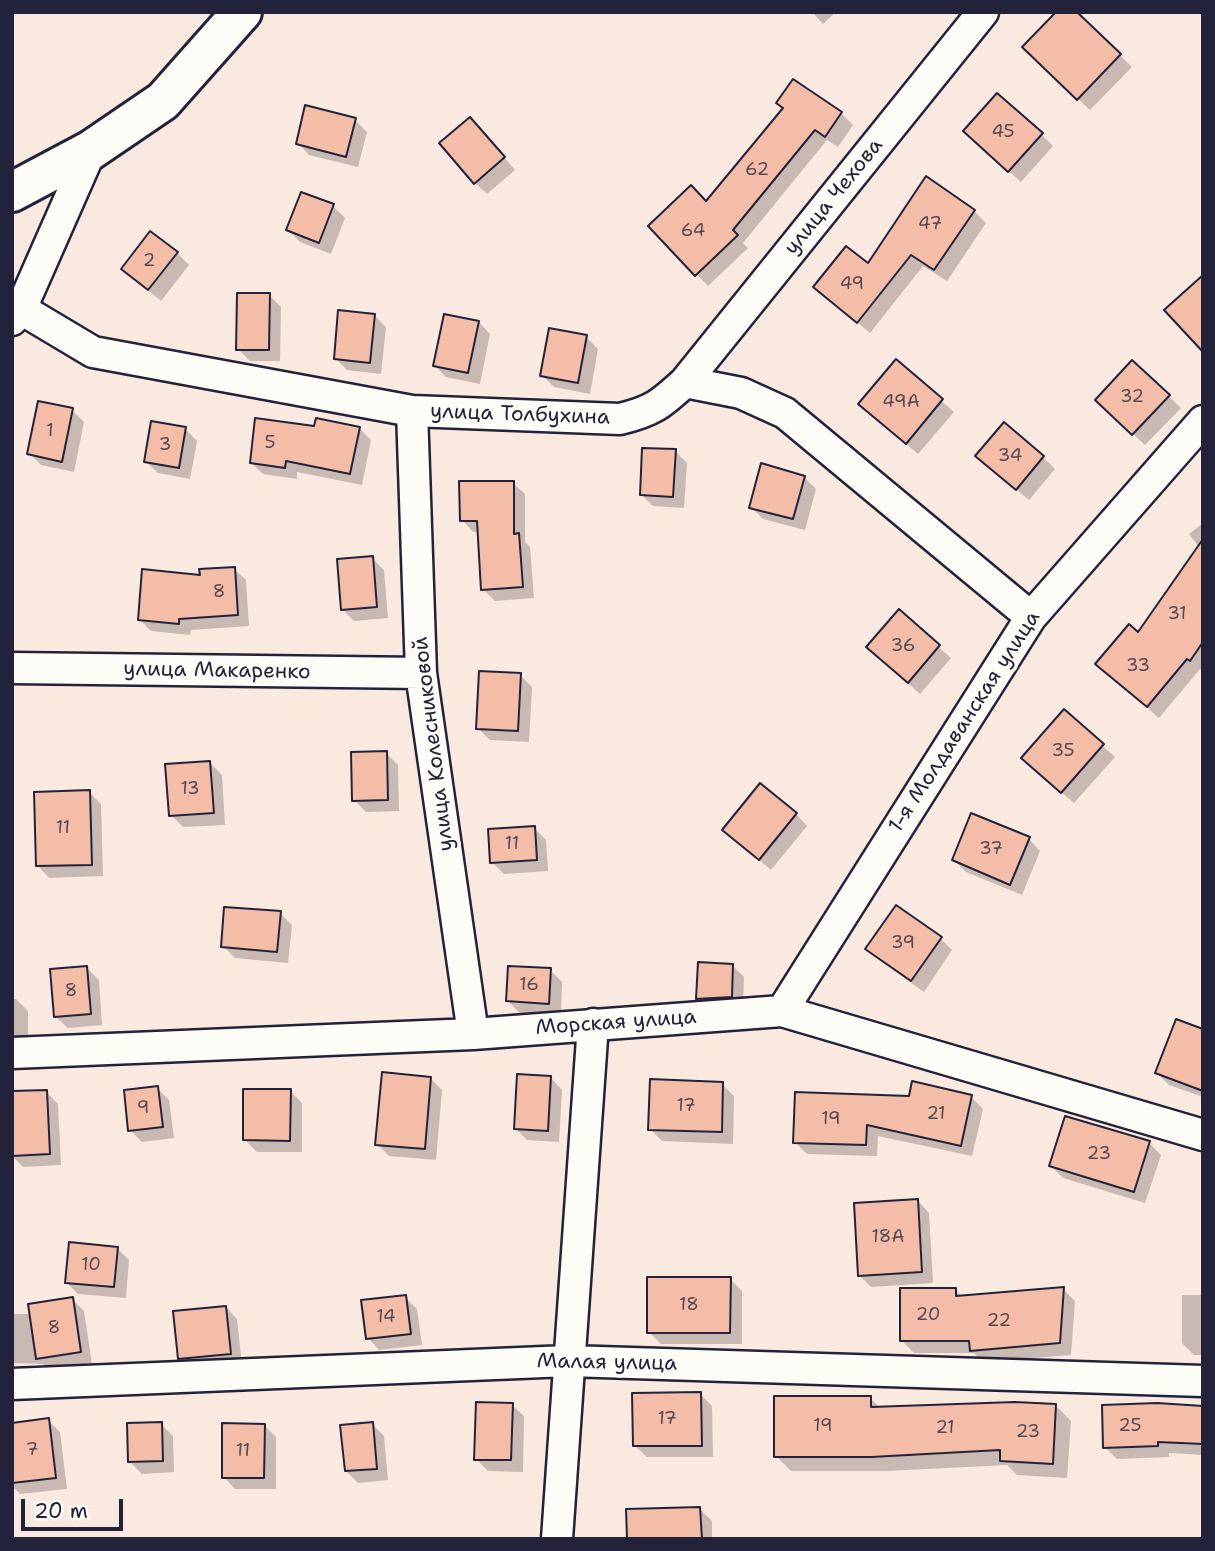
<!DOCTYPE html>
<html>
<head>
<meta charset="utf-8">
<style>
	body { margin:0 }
	#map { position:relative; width:1215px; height:1551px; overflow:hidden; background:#fae9df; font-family:"Shantell Sans",sans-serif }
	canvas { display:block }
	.frame { position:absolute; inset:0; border:14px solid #22223b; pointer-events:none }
	.scale { position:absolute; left:21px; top:1499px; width:102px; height:32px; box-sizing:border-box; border:4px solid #22223b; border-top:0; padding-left:9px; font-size:21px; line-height:24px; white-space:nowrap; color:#22223b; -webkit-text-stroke:5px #fdfcf7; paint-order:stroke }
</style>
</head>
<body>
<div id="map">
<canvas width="1215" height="1551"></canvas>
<div class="frame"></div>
<div class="scale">20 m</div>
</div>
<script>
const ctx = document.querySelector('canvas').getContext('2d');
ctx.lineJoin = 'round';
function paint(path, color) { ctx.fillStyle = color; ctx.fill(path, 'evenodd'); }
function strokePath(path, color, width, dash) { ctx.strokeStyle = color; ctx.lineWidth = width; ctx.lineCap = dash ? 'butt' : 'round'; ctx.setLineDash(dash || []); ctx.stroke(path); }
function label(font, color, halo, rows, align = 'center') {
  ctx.font = font + ' "Shantell Sans",sans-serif'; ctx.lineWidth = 7; ctx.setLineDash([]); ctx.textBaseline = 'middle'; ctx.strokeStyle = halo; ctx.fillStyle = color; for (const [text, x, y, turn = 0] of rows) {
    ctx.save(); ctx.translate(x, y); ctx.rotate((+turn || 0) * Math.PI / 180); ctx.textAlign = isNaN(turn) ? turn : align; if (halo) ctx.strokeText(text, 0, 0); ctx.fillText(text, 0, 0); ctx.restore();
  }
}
const shadow = new Path2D(`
	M812,12H836L823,24Z
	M1075,12L1132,67L1090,110L1024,47Z
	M784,109L841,113L853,125L838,147L827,140L743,243L748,248L708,286L650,226L706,204Z
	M355,120L367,132L358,167L309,155L298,143Z
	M482,131L515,170L487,194L475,183Z
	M1042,135L1053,146L1021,182L977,143Z
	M333,206L345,218L331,254L300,242L288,230Z
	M974,211L986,223L947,281L923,266L870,333L815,287L868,266Z
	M177,253L189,265L161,301L123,269Z
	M269,295L281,307L280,361H250L238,349Z
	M374,315L386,327L381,374L347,370L336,359Z
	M479,322L490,334L480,384L446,377L434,365Z
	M586,337L598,349L590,394L554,387L542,375Z
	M896,362L954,412L918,454L872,415Z
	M1133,362L1181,408L1145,445L1097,400Z
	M72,410L84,422L74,472L41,465L29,453Z
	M316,428H359L371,440L362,485L297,472V479L263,474L251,463Z
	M185,429L197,441L190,479L158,473L146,462Z
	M675,451L687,463L684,508L653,506L641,494Z
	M1043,457L1055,469L1029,500L989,467Z
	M804,477L816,489L805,530L763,519L751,507Z
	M513,483L525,494V542L530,547L534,598L495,601L483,589L479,532H473L462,520Z
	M1203,523V671L1200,669L1159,718L1097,664L1138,634L1199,547L1189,534Z
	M372,558L384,570L388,618L354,621L342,609Z
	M234,569L246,580L249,626L191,630L190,635L151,631L139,619L202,577Z
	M899,612L951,658L920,694L880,658Z
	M520,675L532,687L529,742L490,740L478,728Z
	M1064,712L1115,757L1074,803L1035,770Z
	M386,753L398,765L399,811L366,812L354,800Z
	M210,763L222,775L225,825L183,827L171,815Z
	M89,792L101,804L103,876L49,878L38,866Z
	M796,814L807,826L771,870L724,830Z
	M534,828L546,840L548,871L504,874L492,862Z
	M1029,839L1040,851L1022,895L966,872L954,860Z
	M280,913L292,925L288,963L235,958L223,946Z
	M941,939L952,950L924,992L879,960L867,949Z
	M732,965L744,977L743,1008L709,1011L698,999Z
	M87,968L99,980L102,1025L68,1028L56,1017Z
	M550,970L562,982L561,1015L520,1013L508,1001Z
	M12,999H16L28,1011V1037L12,1038Z
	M1203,1031V1097L1169,1085L1157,1073Z
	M430,1078L442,1090L436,1160L389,1156L377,1144Z
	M551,1078L562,1090L559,1142L527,1140L515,1128Z
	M722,1084L734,1096L733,1144L662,1141L650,1129Z
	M157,1088L169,1100L174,1138L142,1142L130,1130Z
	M290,1091L302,1103V1152H257L245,1140Z
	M46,1092L58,1104L61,1165L23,1167L12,1156Z
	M971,1097L983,1109L972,1156L878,1136L877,1156L807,1154L795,1142L910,1098Z
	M1149,1143L1161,1155L1145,1203L1063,1178L1051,1166Z
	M918,1201L929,1213L933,1283L871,1287L859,1275Z
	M117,1248L129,1260L126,1298L78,1294L66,1282Z
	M730,1279L742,1291V1344H661L649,1332Z
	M1063,1289L1075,1301L1071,1355L983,1362L974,1353H914L902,1341L955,1290L963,1298Z
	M1182,1295H1203V1355H1194L1182,1343Z
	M405,1297L417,1309L422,1345L379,1350L368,1338Z
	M72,1299L84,1311L92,1364L49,1370L43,1364L12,1363V1314H31Z
	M226,1307L237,1319L242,1365L191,1370L179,1358Z
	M700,1394L712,1406L713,1457H647L635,1446Z
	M870,1398L881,1409L1056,1406L1071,1421L1067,1478L1017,1475L1007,1465L887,1471H791L776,1456Z
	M512,1405L524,1416L523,1472L488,1471L476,1459Z
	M1203,1407V1455L1169,1453V1457L1117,1459L1105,1447Z
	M48,1420L60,1432L67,1489L20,1494L12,1486V1424Z
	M161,1424L173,1436L174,1472L142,1474L130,1462Z
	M372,1424L384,1436L388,1480L358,1483L346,1471Z
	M264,1425L276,1437V1489H235L224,1477Z
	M700,1509L712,1521V1539H629Z`);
const building = new Path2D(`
	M1056,12H1077L1121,54L1077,100L1022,47Z
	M793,79L842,112L825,137L815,130L733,230L738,235L695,276L648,226L691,185L706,201L783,108L776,103Z
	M997,93L1043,133L1008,172L963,131Z
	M305,105L356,118L346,157L296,144Z
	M470,117L505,157L474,184L439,143Z
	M926,176L975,210L934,270L911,255L857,323L813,287L846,246L868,263Z
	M301,192L334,204L319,243L286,230Z
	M150,231L178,252L148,290L121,269Z
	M1203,275V352L1164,310Z
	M237,293H270L269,350H236Z
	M338,310L375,314L370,363L334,359Z
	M444,314L479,321L468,373L433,366Z
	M549,328L587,335L578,383L540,376Z
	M896,359L943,399L906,444L858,404Z
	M1132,360L1170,395L1132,435L1095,400Z
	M38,401L73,408L62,462L27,454Z
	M255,418L314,426L316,418L360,427L350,474L286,461L285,468L250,463Z
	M151,421L186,427L179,468L144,462Z
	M1004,422L1044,456L1016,490L975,456Z
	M642,448L676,449L673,497L640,495Z
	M761,463L805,476L793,519L749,508Z
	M459,481H514V534L519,533L523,587L481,590L477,521H460Z
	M1203,539V642L1190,661L1187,659L1147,707L1095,664L1129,624L1138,632Z
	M373,556L377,607L341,610L337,559Z
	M235,567L238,615L179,619V624L138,620L142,569L200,575L199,569Z
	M899,609L940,645L908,683L866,647Z
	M479,671L521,673L518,731L476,729Z
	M1064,709L1104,744L1061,793L1021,758Z
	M387,751L388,800L352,801L351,752Z
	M210,761L214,813L169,816L165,764Z
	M760,783L797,813L759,860L722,830Z
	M90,790L92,865L36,866L34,792Z
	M971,813L1030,837L1010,885L952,860Z
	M535,826L537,860L490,863L488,829Z
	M896,905L942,937L911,981L865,949Z
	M224,907L281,911L277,952L221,947Z
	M698,962L733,964L732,997L696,999Z
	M87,966L91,1014L54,1017L50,969Z
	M508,966L551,968L549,1004L506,1001Z
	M1176,1019L1203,1029V1091L1155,1073Z
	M382,1072L431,1077L425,1149L375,1145Z
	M517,1074L551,1076L548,1131L514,1129Z
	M650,1079L723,1082L722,1132L648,1130Z
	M912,1081L972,1095L961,1146L867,1125L866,1145L793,1143L795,1092L909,1096Z
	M158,1086L163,1127L128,1131L124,1090Z
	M243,1089H291L290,1141L243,1140Z
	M47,1090L50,1154L12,1156V1091Z
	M1065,1116L1150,1141L1134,1192L1049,1166Z
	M918,1199L922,1272L858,1276L854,1203Z
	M69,1242L118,1247L114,1287L65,1283Z
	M647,1277H731L730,1333H647Z
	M1064,1287L1060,1343L970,1351L969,1341H900V1288H956V1296Z
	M406,1295L411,1334L366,1339L361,1300Z
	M73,1297L81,1352L36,1359L28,1304Z
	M226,1306L231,1354L178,1359L173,1311Z
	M701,1392L702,1446H633L632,1393Z
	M774,1396H871V1407L1015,1402L1056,1404L1053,1464L1000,1461V1450L871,1457H774Z
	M476,1402L513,1403L511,1460H474Z
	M1157,1403L1203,1406V1444L1158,1442V1446L1103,1448L1102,1405Z
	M49,1418L56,1478L12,1483V1423Z
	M162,1422L163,1461L128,1462L127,1423Z
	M373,1422L377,1469L345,1471L340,1425Z
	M222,1423L265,1424L264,1478H222Z
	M700,1507L702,1539H627L626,1509Z`);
const minor = new Path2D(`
	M21,309L93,352L412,411L620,419C653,411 661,404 685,382L741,393L785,413L1031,617
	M12,320L21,309L91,150
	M685,382L983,12
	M412,411L421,673L473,1034
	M12,668L421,673
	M782,1011L1031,617L1203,421
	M12,1053L473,1034L782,1011L1203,1135
	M12,1384L568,1361L1203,1381
	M557,1539L593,1024`);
const primary = new Path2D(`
	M12,192L91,150L163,101L242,12`);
const numberNames = [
	["45",1003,132],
	["62",757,170],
	["47",930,224],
	["64",693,231],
	["2",149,261],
	["49",852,284],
	["32",1132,397],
	["49А",901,402],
	["1",50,431],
	["5",270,443],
	["3",165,445],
	["34",1010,456],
	["8",219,592],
	["31",1177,614],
	["36",903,646],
	["33",1138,666],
	["35",1063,751],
	["13",190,789],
	["11",63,828],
	["11",512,844],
	["37",991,849],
	["39",903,943],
	["16",529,985],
	["8",71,991],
	["17",686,1106],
	["9",143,1108],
	["21",936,1114],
	["19",831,1119],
	["23",1099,1154],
	["18А",888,1237],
	["10",91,1265],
	["18",689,1305],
	["20",928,1315],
	["14",386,1317],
	["22",999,1321],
	["8",54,1328],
	["17",667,1419],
	["19",823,1426],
	["25",1130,1426],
	["21",945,1428],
	["23",1028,1432],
	["7",32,1450],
	["11",243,1451]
];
const streetNames = [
	["улица Чехова",834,197,-51],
	["улица Толбухина",520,415,2],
	["улица Макаренко",217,671,1],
	["1-я Молдаванская улица",965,722,-57],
	["улица Колесниковой",434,744,-97],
	["Морская улица",616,1023,-4],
	["Малая улица",607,1363,1]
];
paint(shadow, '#0003');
paint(building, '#f4bda7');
strokePath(building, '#22223b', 2);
strokePath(minor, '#22223b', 35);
strokePath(primary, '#22223b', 44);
strokePath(minor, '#fdfcf7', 30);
strokePath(primary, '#fdfcf7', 38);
label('18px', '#564956', null, numberNames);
label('21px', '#22223b', '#fdfcf7', streetNames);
</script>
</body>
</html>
